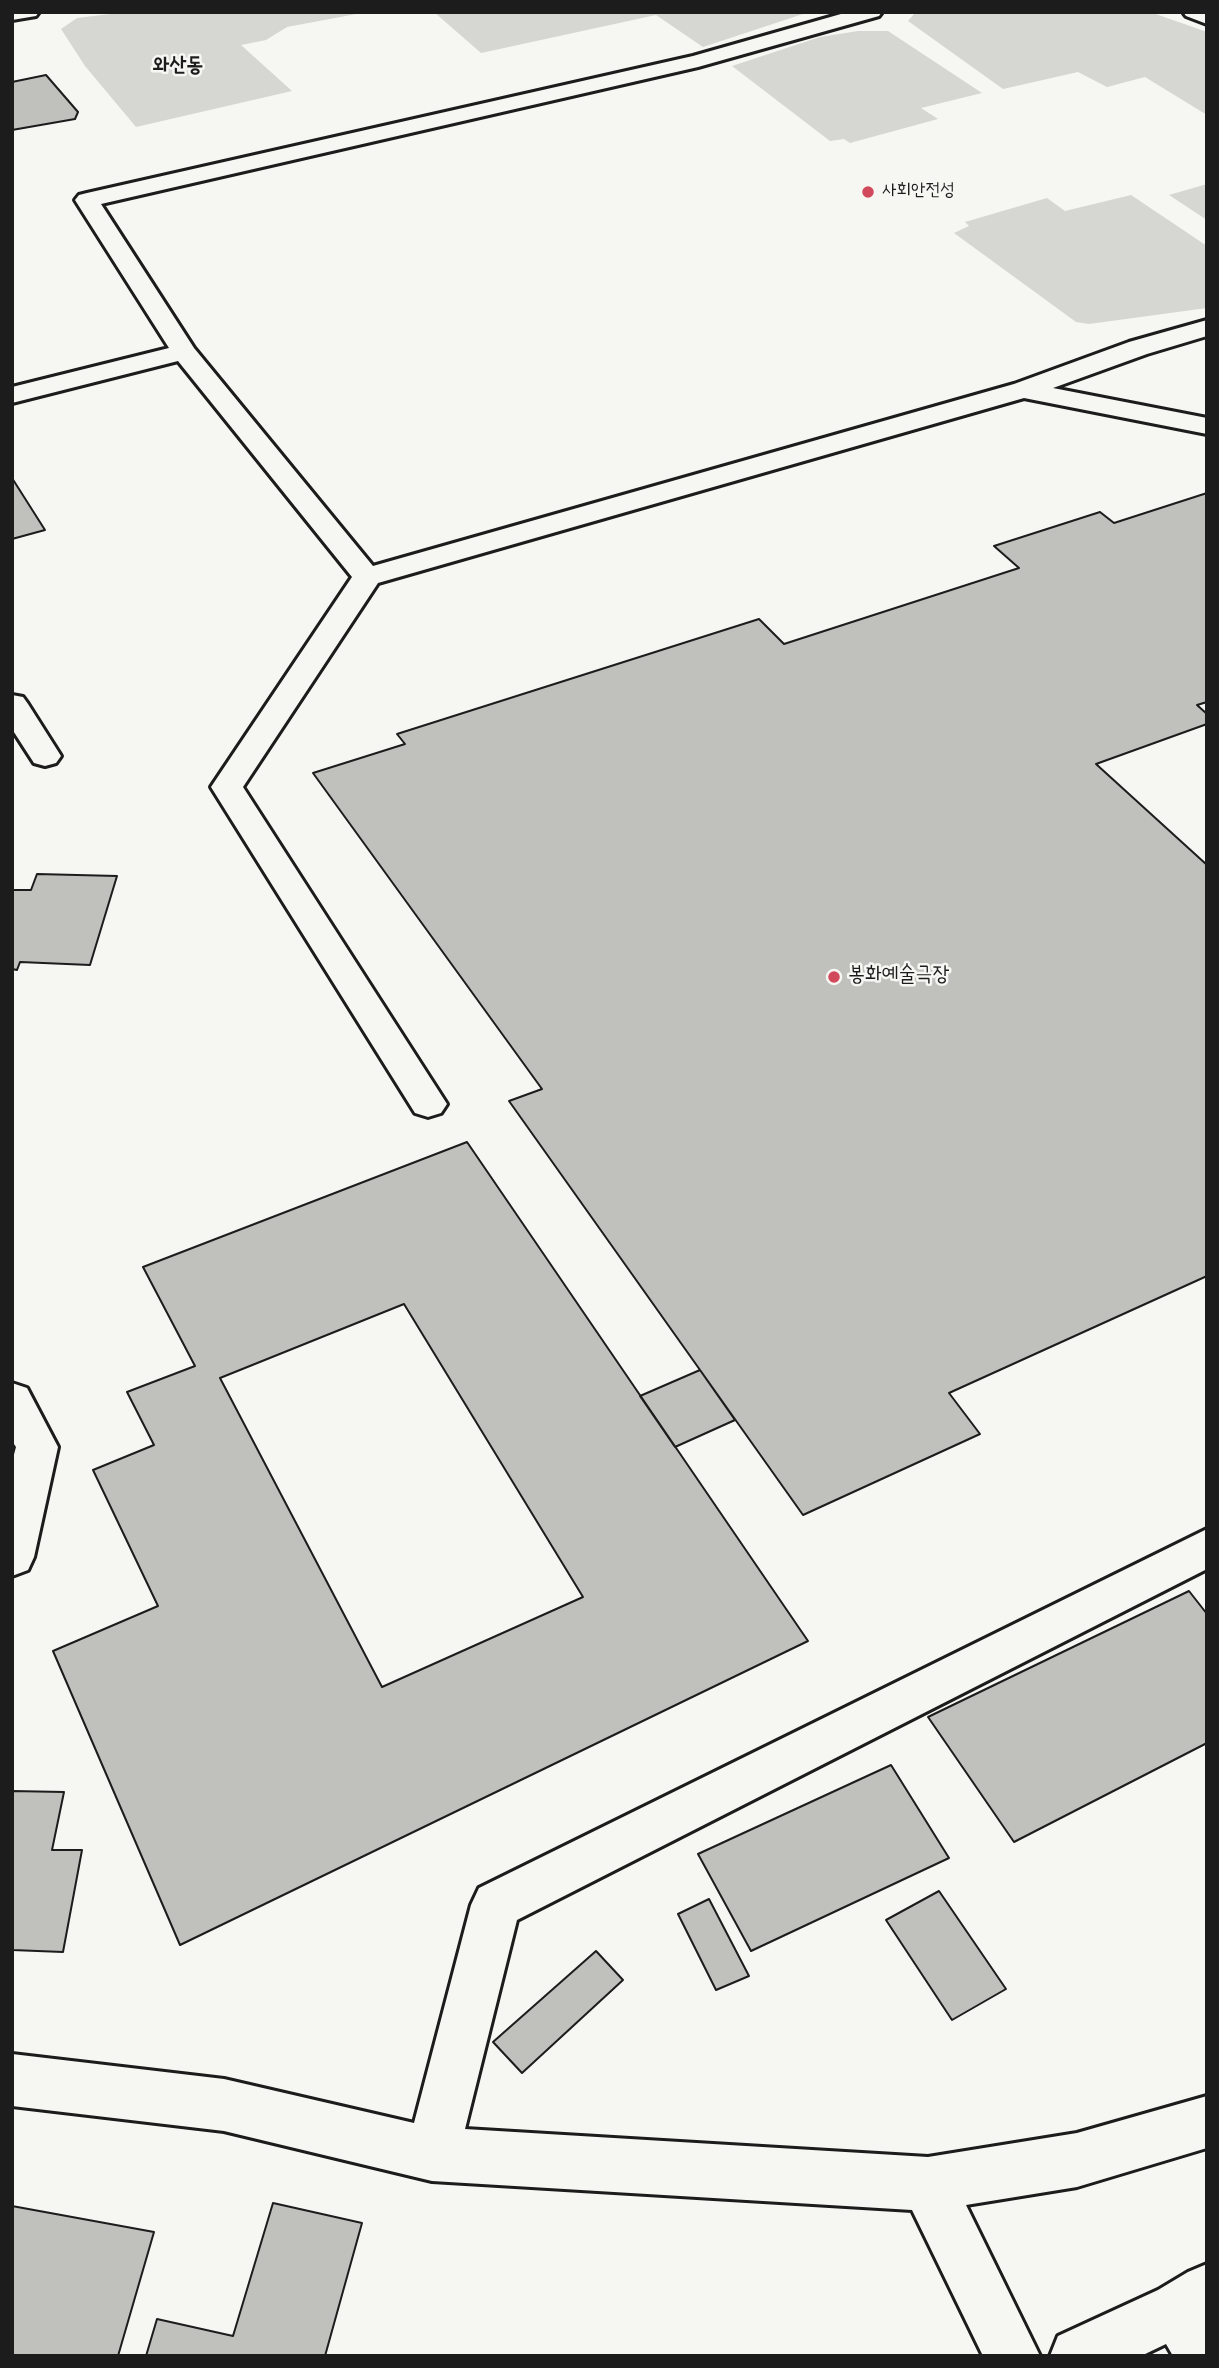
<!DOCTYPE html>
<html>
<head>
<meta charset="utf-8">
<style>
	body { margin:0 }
	#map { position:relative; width:1219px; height:2368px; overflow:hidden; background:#f6f6f2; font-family:"Gochi Hand",sans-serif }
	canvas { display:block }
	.frame { position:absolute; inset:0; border:14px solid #1c1c1c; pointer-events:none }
</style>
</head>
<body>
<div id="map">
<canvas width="1219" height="2368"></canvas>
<div class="frame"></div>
</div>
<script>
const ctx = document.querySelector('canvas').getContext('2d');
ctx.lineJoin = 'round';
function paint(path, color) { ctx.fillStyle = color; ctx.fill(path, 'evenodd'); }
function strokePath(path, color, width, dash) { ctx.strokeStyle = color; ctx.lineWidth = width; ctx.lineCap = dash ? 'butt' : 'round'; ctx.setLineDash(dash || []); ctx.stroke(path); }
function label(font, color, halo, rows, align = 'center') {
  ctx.font = font + ' "Gochi Hand","Poor Story",sans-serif'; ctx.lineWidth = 5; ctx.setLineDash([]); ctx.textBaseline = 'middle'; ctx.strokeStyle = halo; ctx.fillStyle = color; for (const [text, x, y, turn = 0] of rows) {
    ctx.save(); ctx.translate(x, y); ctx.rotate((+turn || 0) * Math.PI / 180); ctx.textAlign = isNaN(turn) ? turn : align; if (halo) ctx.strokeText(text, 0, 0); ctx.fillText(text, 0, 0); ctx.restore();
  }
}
const green = new Path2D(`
	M127,12H367L287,27L266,40L241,45L292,91L136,127L85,66L61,29L77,18Z
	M434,12H809L703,47L656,15L481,53Z
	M923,12H1150L1207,32V115L1145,77L1107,87L1078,72L1003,89L908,21L914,14Z
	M858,31H888L982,93L921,108L938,119L850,143L844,139L830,141L732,66L820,37Z
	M1207,184V220L1169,195Z
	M1131,195L1207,246V308L1089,324L1076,322L954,233L969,226L965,222L1047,198L1065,211Z`);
const building = new Path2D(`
	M46,75L78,112L75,119L12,130V82Z
	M12,478L45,530L12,539Z
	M1207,493V702L1197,705L1207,714V724L1096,764L1207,865V1276L949,1393L980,1434L803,1515L509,1101L542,1089L313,773L405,744L397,734L759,619L784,644L1019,568L994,546L1100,512L1114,523Z
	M37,874L117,876L90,965L20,962L17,970L12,969V890H31Z
	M467,1142L808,1641L180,1945L53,1651L158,1606L93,1470L154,1445L127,1392L195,1366L143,1267ZM404,1304L583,1597L382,1687L220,1378Z
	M700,1370L735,1420L675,1447L640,1396Z
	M1189,1591L1207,1614V1743L1014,1842L928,1717Z
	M891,1765L949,1858L751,1951L698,1854Z
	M12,1791L64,1792L52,1850H82L63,1952L12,1950Z
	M939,1891L1006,1989L952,2020L886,1920Z
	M709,1899L749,1976L716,1990L678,1914Z
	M596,1951L623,1980L522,2073L493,2042Z
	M273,2203L362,2223L325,2356H146L157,2319L233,2336Z
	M12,2206L154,2232L118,2356H12Z`);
const minor = new Path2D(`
	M12,12H39L36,16L12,20Z
	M848,12H882L879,16L698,67L101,204L194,348L373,566L1014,384L1129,342L1207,320V336L1147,354L1053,388L1207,418V434L1024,398L378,583L243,787L447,1104L441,1113L428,1117L415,1113L211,787L352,577L178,361L12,403V387L169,348L75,200L79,195L87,193L693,56Z
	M1183,12H1207V24L1186,16Z
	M12,695L23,697L28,704L61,756L56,763L45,766L34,763L12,729Z
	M12,1383L27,1388L58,1447L34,1557L28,1570L12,1576V1462L16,1447L12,1441Z
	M1207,1529V1569L517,1920L465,2129L928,2157L1077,2133L1207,2096V2148L1077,2187L966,2205L1040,2356H983L912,2210L432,2181L224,2131L12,2106V2054L224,2079L414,2123L471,1905L479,1888Z
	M1207,2264V2356H1173L1166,2344L1141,2356H1050L1058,2336L1158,2290L1188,2272Z`);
const markers = [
	[868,192,7,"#d1495b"],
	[834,977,7,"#d1495b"]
];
const farPoinames = [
	["사회안전성",882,192]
];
const farQuarternames = [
	["와산동",178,68]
];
const poiNames = [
	["봉화예술극장",848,977]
];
paint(green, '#d6d6d2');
paint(building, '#c0c0bd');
strokePath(building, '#1c1c1c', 2);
strokePath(minor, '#1c1c1c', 6);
paint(minor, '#f6f6f2');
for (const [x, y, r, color] of markers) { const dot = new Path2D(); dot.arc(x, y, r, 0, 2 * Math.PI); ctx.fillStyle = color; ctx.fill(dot); strokePath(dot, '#f6f6f2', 2.5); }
label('18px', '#1c1c1c', '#f6f6f2', farPoinames, 'left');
label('bold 21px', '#1c1c1c', '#f6f6f2', farQuarternames);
label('21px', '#1c1c1c', '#f6f6f2', poiNames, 'left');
</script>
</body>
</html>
